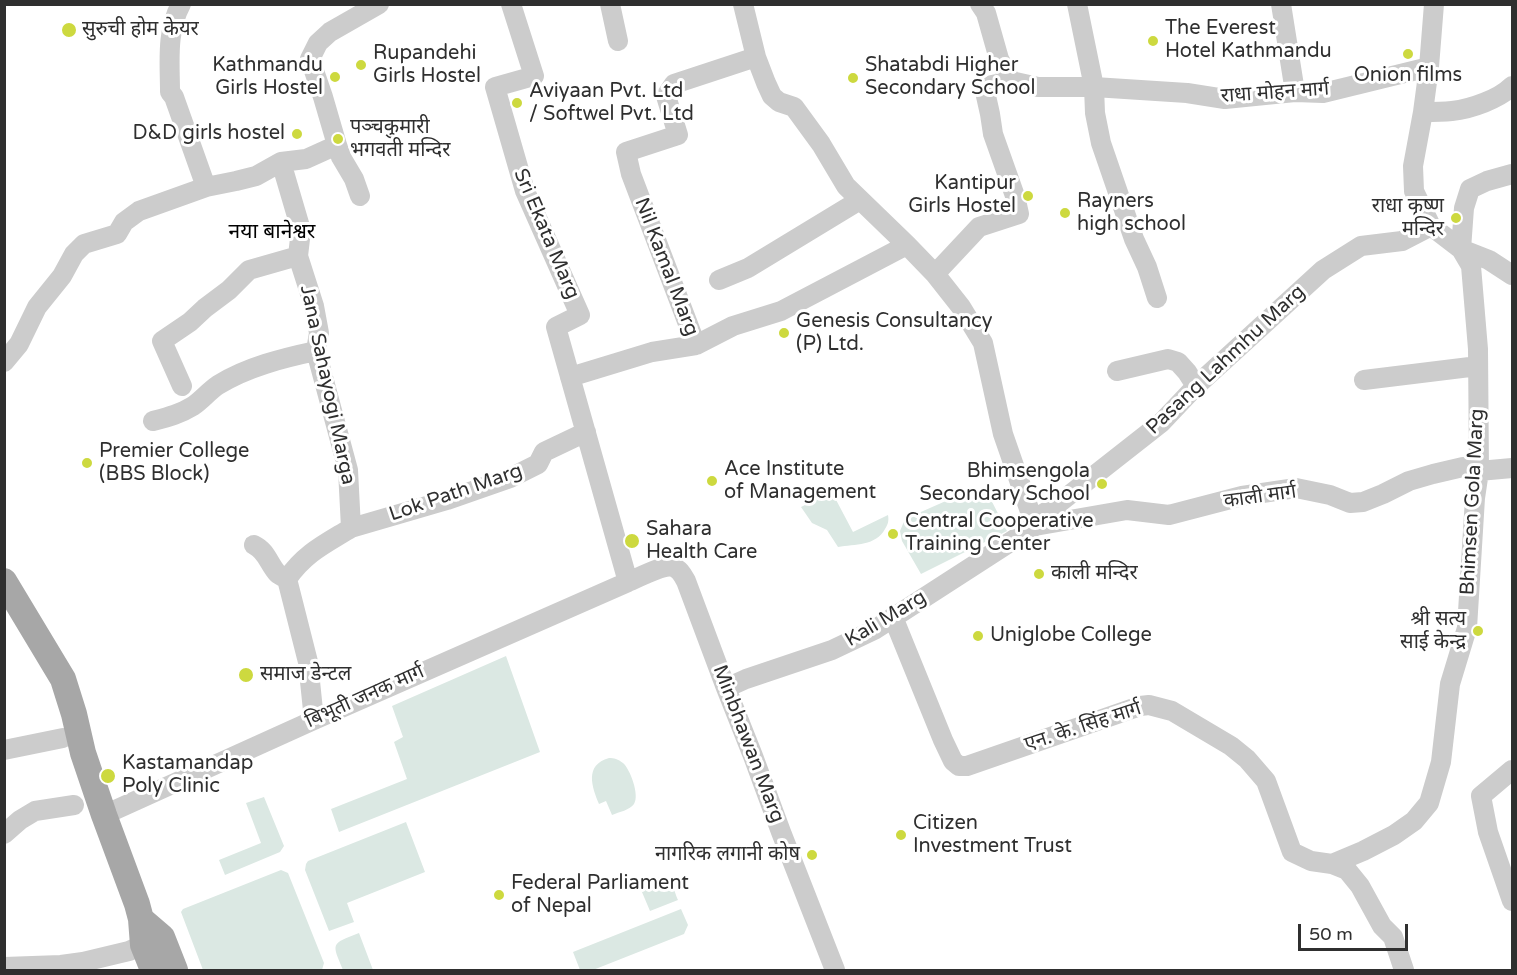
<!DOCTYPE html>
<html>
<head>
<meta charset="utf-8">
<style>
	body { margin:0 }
	#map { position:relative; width:1517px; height:975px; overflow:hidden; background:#fff; font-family:"Varela Round",sans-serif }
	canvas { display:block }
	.frame { position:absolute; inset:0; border:6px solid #2f2f2f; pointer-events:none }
	.scale { position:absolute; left:1298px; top:924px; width:110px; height:27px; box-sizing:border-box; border:3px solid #2f2f2f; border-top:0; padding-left:8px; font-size:18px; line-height:21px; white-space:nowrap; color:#2f2f2f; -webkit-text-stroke:4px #fff; paint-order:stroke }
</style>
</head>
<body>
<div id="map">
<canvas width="1517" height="975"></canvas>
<div class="frame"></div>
<div class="scale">50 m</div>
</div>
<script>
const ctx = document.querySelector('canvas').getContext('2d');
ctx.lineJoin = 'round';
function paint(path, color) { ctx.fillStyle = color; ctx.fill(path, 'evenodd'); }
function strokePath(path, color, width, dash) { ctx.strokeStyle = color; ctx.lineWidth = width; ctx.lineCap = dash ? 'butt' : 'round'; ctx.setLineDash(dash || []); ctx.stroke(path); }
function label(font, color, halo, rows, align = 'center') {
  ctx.font = font + ' "Varela Round","Noto Sans Devanagari",sans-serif'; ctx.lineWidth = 6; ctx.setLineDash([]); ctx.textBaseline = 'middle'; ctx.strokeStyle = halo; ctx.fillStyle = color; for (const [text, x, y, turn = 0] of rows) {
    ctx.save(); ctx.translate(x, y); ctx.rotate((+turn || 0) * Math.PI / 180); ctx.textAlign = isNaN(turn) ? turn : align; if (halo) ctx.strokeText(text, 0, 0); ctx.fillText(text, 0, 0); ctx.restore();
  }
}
const green = new Path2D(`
	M973,489L988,494L1007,531L921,574L902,541L900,531L905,519Z
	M823,496L827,499L834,496L853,532L888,515C889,521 888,524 885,529C876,546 855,544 838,547L827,530L812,523L801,507Z
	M506,656L540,752L339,832L331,809L407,779L394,742L403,737L392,706Z
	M609,758C614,758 618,759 623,763C630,769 640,795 634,804C630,810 619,812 612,815L606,801L599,804C592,787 584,765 609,758Z
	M264,797L284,846L280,852L225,875L219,860L261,843L246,803Z
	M406,822L425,872L347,903L354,922L329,931L305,870L306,864L308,861Z
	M281,870L288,873L324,963L322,970H203L181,912L183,909Z
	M660,877C672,877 674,891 678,900L650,911L639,885Z
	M681,909L688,925L684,934L593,970H580L573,952Z
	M359,933L373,970H343C332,943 330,944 359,933Z`);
const minor = new Path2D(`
	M181,4C166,32 170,62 170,92L174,97L206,187
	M511,4L534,76L495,87L525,191L580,315L556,327L628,582
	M610,4L618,41
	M743,4L756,57L766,83L772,96L779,102L794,107L821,144L846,186L907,245L935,274L961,307L983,343L1003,434L1035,526
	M980,4L986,13L999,59L1011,81
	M1077,4L1094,87L1095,113L1101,143L1134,239L1147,267L1157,298
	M1281,4L1295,92
	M756,57L674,84L666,96L678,135L626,152L631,174L696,345L733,326L781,311L907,245
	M1423,112C1433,112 1442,112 1452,111C1471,109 1499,99 1512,86
	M337,145L341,157L354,179L360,196
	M281,162L301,230L298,256L314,306L319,333L316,351L348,470L351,528C325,544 305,553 287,579L308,662L314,720
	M1461,249L1464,208L1470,189L1487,181L1512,174
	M1461,249L1489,260L1512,275
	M935,274L979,227L1019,214L1015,196L993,134L990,114L986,96L989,87L992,85L1011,81L1038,87H1094L1187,93L1225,99L1295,92L1323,93L1429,67
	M719,280L748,268L860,200
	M4,362L19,344L37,307L62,276L74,254L84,244L117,234L124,222L139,211L206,187L236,181L256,176L281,162L306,159L337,145L323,97L310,59L318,43L330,32L379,4
	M1117,371L1168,359L1178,362L1187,372L1196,386
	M570,377L652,352L696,345
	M1364,380L1478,366
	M182,386L162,341L190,322L205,308L229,290L249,270L298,256
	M153,421C168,417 180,414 193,406C202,400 209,391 218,385C247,367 283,358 316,351
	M1033,520L1054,507L1161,423L1196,386L1323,270L1361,246L1402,241L1431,226
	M351,528L447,500L510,478L538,464L544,452L586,432
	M254,545C267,551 269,565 278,574C279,575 285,578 287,579
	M893,617L943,740L953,761L959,766H967L1140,706L1149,705L1172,711L1231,746L1247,759L1266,781L1292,852L1311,861L1332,864L1347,870L1360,886L1382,926L1393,937L1404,970
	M726,688L746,679L832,650L874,630L1035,526L1127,510L1169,515L1242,496L1296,488L1330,495L1350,503L1363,502L1383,494L1409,481L1433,474L1463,467L1479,471L1512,468
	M4,750L63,738
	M1512,770L1481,796L1488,832L1512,901
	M104,815L314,720L628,582C638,578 663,564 673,567C680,569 683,576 686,581L726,688L753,756L781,832L835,970
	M4,834L20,820L35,811L74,805
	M1332,864L1363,851L1394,835L1414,821L1429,803L1441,762L1450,684L1467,628L1475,498L1479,471L1478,349L1471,266L1461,249L1431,226L1414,191L1413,166L1423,112L1429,67L1434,4
	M4,967L61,965L83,962L129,951L154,940`);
const major = new Path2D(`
	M4,581L63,679L74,714L83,753L104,815L137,904L141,919L143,945L153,970
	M141,919L162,937L175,970`);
const markers = [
	[69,30,8,"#cdd93f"],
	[1153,41,6,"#cdd93f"],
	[1408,54,6,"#cdd93f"],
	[361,65,6,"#cdd93f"],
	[335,77,6,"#cdd93f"],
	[853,78,6,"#cdd93f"],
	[517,103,6,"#cdd93f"],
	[297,134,6,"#cdd93f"],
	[338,139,6,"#cdd93f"],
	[1028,196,6,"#cdd93f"],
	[1065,213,6,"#cdd93f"],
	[1456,218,6,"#cdd93f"],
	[784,333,6,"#cdd93f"],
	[87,463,6,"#cdd93f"],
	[712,481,6,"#cdd93f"],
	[1102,484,6,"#cdd93f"],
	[893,534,6,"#cdd93f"],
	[632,541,8,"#cdd93f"],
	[1039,574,6,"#cdd93f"],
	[1478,631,6,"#cdd93f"],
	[978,636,6,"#cdd93f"],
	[246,675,8,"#cdd93f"],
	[108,776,8,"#cdd93f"],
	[901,835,6,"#cdd93f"],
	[812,855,6,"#cdd93f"],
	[499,895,6,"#cdd93f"]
];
const poiNames = [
	["The Everest",1165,29],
	["Hotel Kathmandu",1165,52],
	["सुरुची होम केयर",82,30],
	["Rupandehi",373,54],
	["Girls Hostel",373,77],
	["Kathmandu",323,66,"right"],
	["Girls Hostel",323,89,"right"],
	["Shatabdi Higher",865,66],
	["Secondary School",865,89],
	["Onion films",1408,76,"center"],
	["Aviyaan Pvt. Ltd",529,92],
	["/ Softwel Pvt. Ltd",529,115],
	["पञ्चकुमारी",350,128],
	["भगवती मन्दिर",350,151],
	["D&D girls hostel",285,134,"right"],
	["Kantipur",1016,184,"right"],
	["Girls Hostel",1016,207,"right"],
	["Rayners",1077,202],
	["high school",1077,225],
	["राधा कृष्ण",1444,207,"right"],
	["मन्दिर",1444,230,"right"],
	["Genesis Consultancy",796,322],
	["(P) Ltd.",796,345],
	["Premier College",99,452],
	["(BBS Block)",99,475],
	["Ace Institute",724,470],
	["of Management",724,493],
	["Bhimsengola",1090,472,"right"],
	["Secondary School",1090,495,"right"],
	["Central Cooperative",905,522],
	["Training Center",905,545],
	["Sahara",646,530],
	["Health Care",646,553],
	["काली मन्दिर",1051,574],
	["श्री सत्य",1466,620,"right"],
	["साई केन्द्र",1466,643,"right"],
	["Uniglobe College",990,636],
	["समाज डेन्टल",260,675],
	["Kastamandap",122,764],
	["Poly Clinic",122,787],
	["Citizen",913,824],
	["Investment Trust",913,847],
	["नागरिक लगानी कोष",800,855,"right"],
	["Federal Parliament",511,884],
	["of Nepal",511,907]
];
const streetNames = [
	["राधा मोहन मार्ग",1275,93,-4],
	["Sri Ekata Marg",546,234,67],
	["Nil Kamal Marg",666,267,69],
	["Pasang Lahmhu Marg",1226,360,-43],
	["Jana Sahayogi Marga",327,385,78],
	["Lok Path Marg",456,493,-19],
	["काली मार्ग",1260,497,-8],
	["Bhimsen Gola Marg",1473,502,-87],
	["Kali Marg",886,619,-31],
	["बिभूती जनक मार्ग",365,697,-24],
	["एन. के. सिंह मार्ग",1083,727,-18],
	["Minbhawan Marg",748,744,69]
];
const neighbourhoodNames = [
	["नया बानेश्वर",272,232]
];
paint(green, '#dbe8e3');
strokePath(minor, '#ccc', 20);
strokePath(major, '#a7a7a7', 26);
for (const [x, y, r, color] of markers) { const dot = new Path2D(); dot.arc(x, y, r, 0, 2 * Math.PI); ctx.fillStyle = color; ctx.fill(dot); strokePath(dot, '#fff', 2); }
label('20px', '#2f2f2f', '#fff', poiNames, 'left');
label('20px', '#2f2f2f', '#fff', streetNames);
label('21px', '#000', '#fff', neighbourhoodNames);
</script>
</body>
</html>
